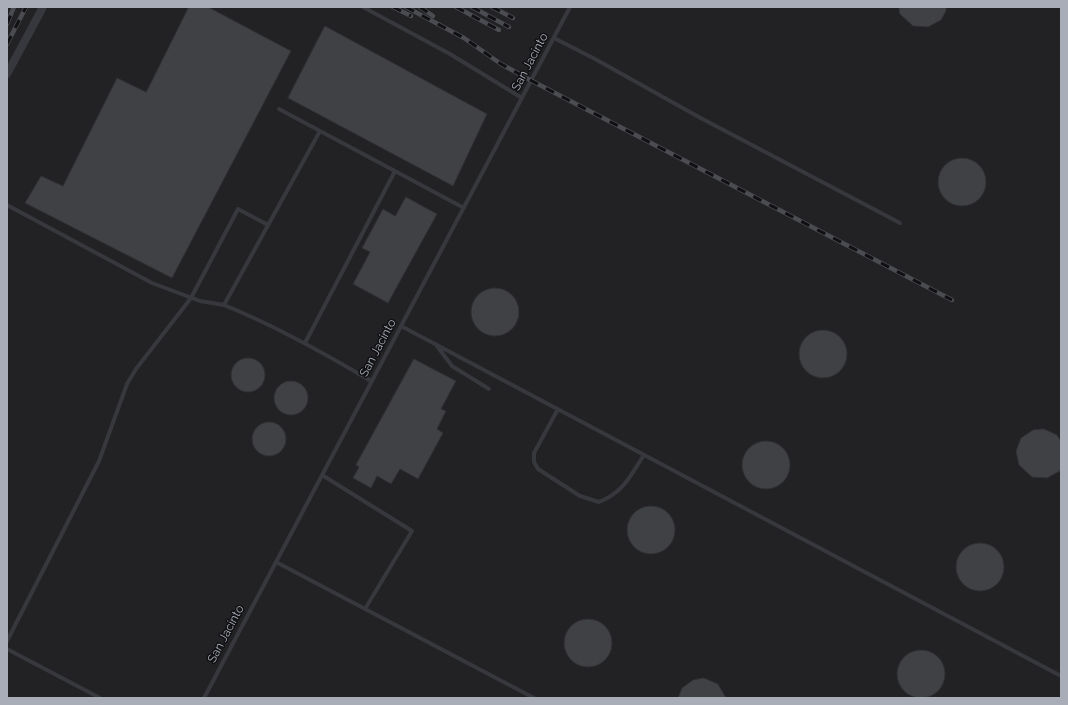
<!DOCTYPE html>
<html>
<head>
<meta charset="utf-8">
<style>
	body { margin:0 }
	#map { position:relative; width:1068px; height:705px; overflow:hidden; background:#161618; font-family:Raleway,sans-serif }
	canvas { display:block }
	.frame { position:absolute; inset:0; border:8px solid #a8adb8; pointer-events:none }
</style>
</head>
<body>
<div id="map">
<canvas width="1068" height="705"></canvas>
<div class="frame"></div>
</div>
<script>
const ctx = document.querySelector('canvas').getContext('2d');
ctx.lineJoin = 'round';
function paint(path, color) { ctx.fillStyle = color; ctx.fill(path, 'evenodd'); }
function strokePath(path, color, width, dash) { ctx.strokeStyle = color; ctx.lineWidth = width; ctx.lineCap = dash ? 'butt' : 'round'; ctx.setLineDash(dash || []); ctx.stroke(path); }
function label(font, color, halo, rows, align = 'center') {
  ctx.font = font + ' Raleway,sans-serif'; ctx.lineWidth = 3; ctx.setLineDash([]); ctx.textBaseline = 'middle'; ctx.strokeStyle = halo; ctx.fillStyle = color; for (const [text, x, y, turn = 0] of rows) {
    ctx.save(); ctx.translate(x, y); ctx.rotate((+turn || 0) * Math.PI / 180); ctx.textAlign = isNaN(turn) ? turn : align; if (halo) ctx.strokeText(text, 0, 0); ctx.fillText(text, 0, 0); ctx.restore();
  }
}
const built = new Path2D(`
	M7,7H1061V698H7Z`);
const building = new Path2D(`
	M189,7H208L291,51L172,278L25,203L41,176L63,186L117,78L146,92Z
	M899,7H946V11L941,20L928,27L913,26L900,14Z
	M325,26L487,114L453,186L288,98Z
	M938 182a24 24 0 1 1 48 0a24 24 0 1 1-48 0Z
	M406,197L437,214L388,303L353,284L370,252L362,248L383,209L395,216Z
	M471 312a24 24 0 1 1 48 0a24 24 0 1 1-48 0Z
	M799 354a24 24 0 1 1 48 0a24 24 0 1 1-48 0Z
	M231 375a17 17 0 1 1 34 0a17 17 0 1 1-34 0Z
	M414,359L456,381L441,409L446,411L437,429L443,433L418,479L400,469L391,484L377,476L371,488L353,478L359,467L356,465Z
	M274 398a17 17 0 1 1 34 0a17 17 0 1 1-34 0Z
	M252 439a17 17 0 1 1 34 0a17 17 0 1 1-34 0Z
	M1044,429L1057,435L1061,441V468L1060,471L1047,478L1032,477L1019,465L1016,451L1021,438L1033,430Z
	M742 465a24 24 0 1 1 48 0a24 24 0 1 1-48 0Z
	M627 530a24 24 0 1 1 48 0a24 24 0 1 1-48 0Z
	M956 567a24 24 0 1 1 48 0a24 24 0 1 1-48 0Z
	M564 643a24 24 0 1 1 48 0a24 24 0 1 1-48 0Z
	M897 674a24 24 0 1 1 48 0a24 24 0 1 1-48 0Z
	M704,678L718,684L726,698H678L682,688L693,680Z`);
const service = new Path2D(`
	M363,7L450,54L522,98
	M554,38L595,59L697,116L900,223
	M279,109L464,208
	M320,131L224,305C276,326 324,353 371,381
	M7,205L152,283L200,301L224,305
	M401,326L1061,676
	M305,343L395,171
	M437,346L452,366L489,389
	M558,409L534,453V462L538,469L580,496L599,502C624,492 630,476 644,455
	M322,475L412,531L365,609
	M276,562L534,698
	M7,641L99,461L127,384L136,369L191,298L238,209L268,225
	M7,649L100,698
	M204,698L570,7`);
const minor = new Path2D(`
	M7,74L43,7`);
const rail = new Path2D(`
	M393,7L411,16
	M406,7L464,38L501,64L532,81L952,300
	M420,7L433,16
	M456,7L499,30
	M472,7L509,27
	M492,7L513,18
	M7,24L14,7
	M7,44L26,7`);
const streetNames = [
	["San Jacinto",530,62,-62],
	["San Jacinto",378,348,-62],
	["San Jacinto",226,634,-62]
];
paint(built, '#222225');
paint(building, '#404145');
strokePath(building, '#303034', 1);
strokePath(service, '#37383d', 4);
strokePath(minor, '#37383d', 8);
strokePath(rail, '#4a4c52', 4.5);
strokePath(rail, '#111113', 3, [9]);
label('12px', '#a8adb8', '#111113', streetNames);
</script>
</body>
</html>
